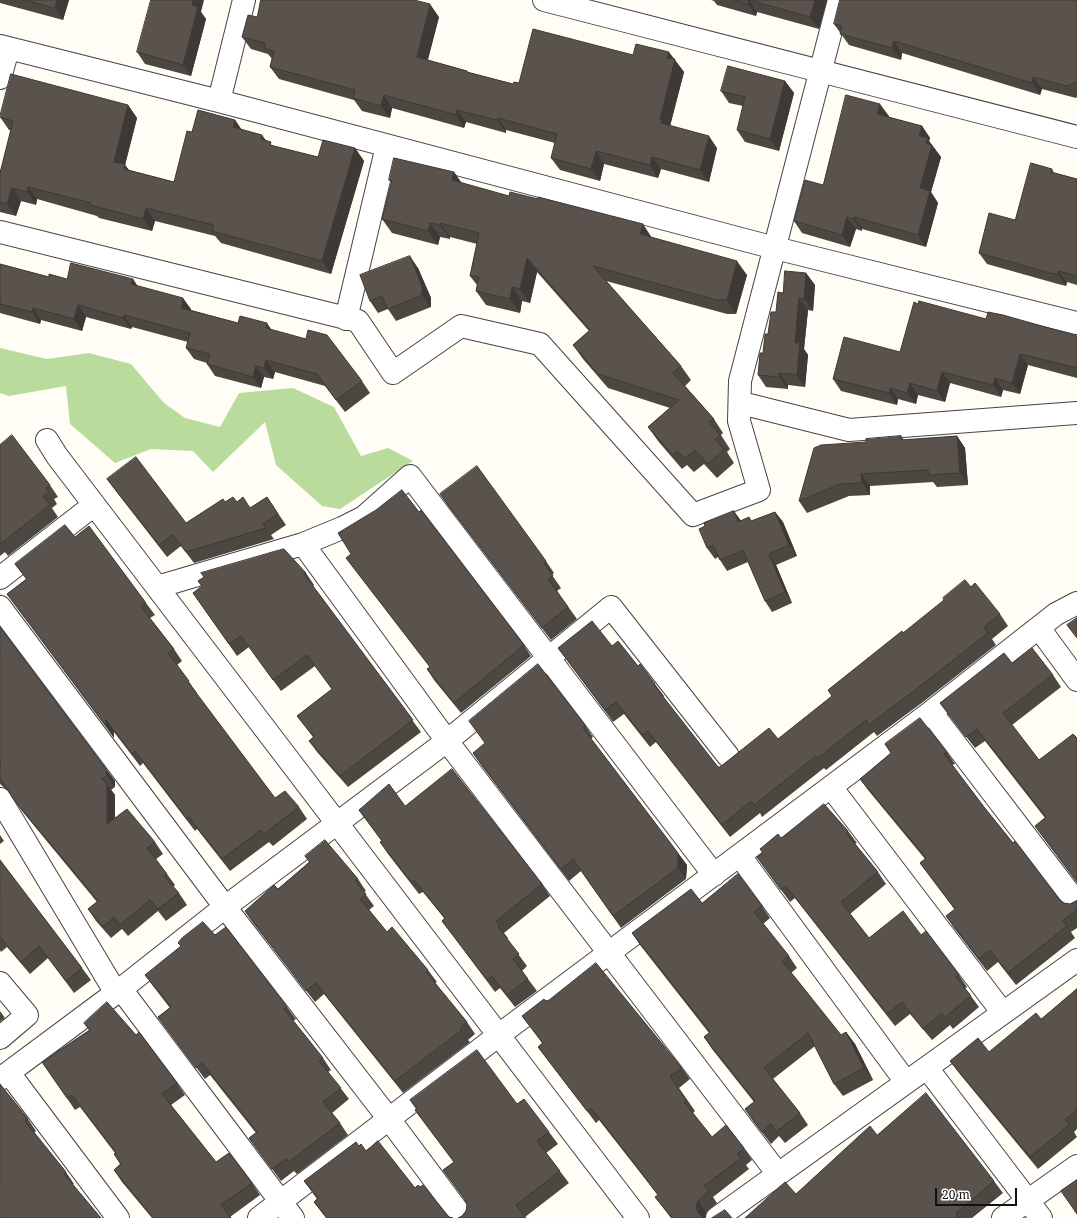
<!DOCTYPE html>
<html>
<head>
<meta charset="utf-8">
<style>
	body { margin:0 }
	#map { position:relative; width:1077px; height:1218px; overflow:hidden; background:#fffdf5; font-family:"Noto Serif",serif }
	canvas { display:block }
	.scale { position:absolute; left:935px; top:1188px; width:82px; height:18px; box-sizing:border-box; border:2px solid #111; border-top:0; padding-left:5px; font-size:12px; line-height:14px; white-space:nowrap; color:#111; -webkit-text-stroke:3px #fff; paint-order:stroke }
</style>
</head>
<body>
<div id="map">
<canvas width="1077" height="1218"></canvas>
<div class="scale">20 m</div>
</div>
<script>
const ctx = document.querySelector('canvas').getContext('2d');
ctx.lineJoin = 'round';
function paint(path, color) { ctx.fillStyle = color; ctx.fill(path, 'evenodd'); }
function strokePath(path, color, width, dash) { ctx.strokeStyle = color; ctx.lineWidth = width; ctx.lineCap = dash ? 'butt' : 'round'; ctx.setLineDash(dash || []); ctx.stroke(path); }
const forest = new Path2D(`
	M0,348L47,359L89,353L131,364L164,403L185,418L220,427L239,393L293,388L334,407L361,456L388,448L413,461L340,509L322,506L276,465L265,422L213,472L193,451L151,449L115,463L70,424L66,386L9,396L0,393Z`);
const minor = new Path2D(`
	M544,0L1077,137
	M0,46L219,101L775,248L1077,323
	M0,78L8,49
	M219,101L244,0
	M0,232L358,321L393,373L461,326L540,344L693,515L759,490L739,421L740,381L839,0
	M346,319L387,146
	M741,403L849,430L1077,413
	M47,440L57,456L638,1218
	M303,544L342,528L364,517L410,476L714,875
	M0,578L94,505
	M157,587L303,544L447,741L778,1174
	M0,607L225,907L389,1119L463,1218
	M1039,628L1077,680
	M931,712L1077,903
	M831,787L1003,1013
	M0,799L116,993
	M740,856L906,1082
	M0,983L27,1015L0,1038
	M121,989L293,1218
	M927,1068L1041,1218
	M9,1073L118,1218
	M0,1079L121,989L225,907L447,741L611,607L728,756
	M259,1218L499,1035L931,712L1056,614L1077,603
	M717,1218L1077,960
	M1003,1218L1077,1166`);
const wall = new Path2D(`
	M0,0H69L63,20L0,3Z
	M711,0H827L819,29L757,12L756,16L717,5L714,1Z
	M1077,0V97L1076,98L1042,89L1040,95L902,53L901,60L849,45L834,24Z
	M201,12L206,19L191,76L145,64L137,52Z
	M439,17L428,60L467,71L469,73L513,84L633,55L674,59L684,72L670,126L717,148L709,182L661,169L658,178L604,164L600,181L560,170L551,158L555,143L506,130V133L466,122L464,128L392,108L390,118L362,111L354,100L279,79L270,67L272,59L268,54L251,49L242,37Z
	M785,81L794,93L779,151L745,142L737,130L743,106L729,103L721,91Z
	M128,105L137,118L125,165L129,170L174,182L192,132L235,120L241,129L266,141L273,146L318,157L355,148L364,161L331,274L221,243L215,236L155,221L152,231L99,218L97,216L37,199L36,205L21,201L16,216L0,212V173L11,130H9L0,117Z
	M889,116L888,117L922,126L930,138L929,141L941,157L931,192L938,203L926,247L862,229V231L856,229L850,247L802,233L794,221L823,185Z
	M1052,169L1054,173L1077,179V285L1067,282L1066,286L1058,284L987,264L979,253L1015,220Z
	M454,172L461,183L652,238L747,275L736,314H727L606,281L681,366L691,380L685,386L714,419L723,433L721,435L730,449L727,452L734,463L717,478L704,464L694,472L687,465L682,469L658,441L648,427L670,408L608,388L583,359L573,345L589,331L537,272L530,303L522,301L520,313L486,305L476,291L477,285L470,276L477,244L450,237V239L440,237L438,245L392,233L382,219L392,183L389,180Z
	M0,264L49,277L67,279H133L137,286L191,309V310L238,323L272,330L362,381L370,393L345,412L325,386L275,372L273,379L264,377L261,388L215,376L207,364V363L194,359L186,348L188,342L132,327L131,329L86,317L82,331L41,320L40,324L0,313Z
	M418,268L431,298V307L396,321L388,309L378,313L370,301Z
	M806,273L815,285L813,311L808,310L804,349L808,355L805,387L788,385V389L766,387L758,375L763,353L783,293Z
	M918,304L986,319L1077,336V378L1028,365L1020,394L1003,390L1001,397L950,383L945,402L918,395L916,404L898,399L897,405L841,391L833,379L900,352Z
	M901,436L904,440L957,436L965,448L968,485L937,487L933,482L870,486V495L849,496L807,513L799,501L866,442Z
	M0,445L50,485L58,497L54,499L57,504L52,508L58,517L8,556L5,552L0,556Z
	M107,479L186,523L225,502H237L250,508L267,497L286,525L271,535L274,539L194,563L181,546L167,557L115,490Z
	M440,494L546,561L554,573L552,575L561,588L557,591L577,619L551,640L448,506Z
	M775,512L783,522L797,556L776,565L792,603L772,612L765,601L748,562L727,571L720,560L718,557L715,559L707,548L741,520L752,521Z
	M75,537L146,603L155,615L150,618L174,649L182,661L177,665L197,693V694L275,798L299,807L307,819L273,846L269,842L230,871L197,829L195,831L143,763L140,766L114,732V738L7,594L26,579L15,564Z
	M346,558L524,645L531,656L461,713L434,680L427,669L430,667L354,568Z
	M306,573L314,585L313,586L421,732L348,787L317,752L309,741L313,737L297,716L332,689L315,666L281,691L249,647L237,656L193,593L202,587L198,581Z
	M971,587L1000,614L1008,626L992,639L996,645L923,702L877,736L874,732L826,770L824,768L762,817L760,813L730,837L656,742L650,747L624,714L613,722L558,648L612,646L638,666L655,684L664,696L663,697L718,767H720L778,739L832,696L828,690L903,633Z
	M0,627L115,781V787L111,790L115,795V818L155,842L163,854L156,859L175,885L173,887L179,893L187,905L166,921L158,911L128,936L122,929L111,938L96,921L88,909L97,902L22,811L8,791L0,784V763L1,762H0Z
	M1012,663L1053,675L1061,687L1012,725L1039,760L1077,738V882L1035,826L1045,818L985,741L975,748L940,703Z
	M585,725L593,737L591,739L687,865L686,879L621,928L581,871L569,881L481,765L473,753Z
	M885,744L947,752L955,764L952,765L984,807L1013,843L1059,899L1064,903L1070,904L1076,901L1077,900V928L1071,932L1075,938L1016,985L998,962L987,971L954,928L946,916L955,910L920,863L925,859L868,790L860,779L891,753Z
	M405,806L542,884L550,896L504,933L508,938L507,939L527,966L522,971L537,991L515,1007L500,988L495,992L442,921L444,918L423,892L419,894L388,854L380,842L382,841L359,810Z
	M848,831L857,843L855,844L878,872L886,884L850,914L869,938L921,935L959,975L967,987L965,988L979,1007L953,1029L950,1025L932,1040L910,1014L895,1026L795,898L790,902L757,857L781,838Z
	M0,835L4,841L0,844Z
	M305,856L358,879L366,891L364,892L374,906L369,910L387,932L428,970L437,982L435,983L467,1022L475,1034L468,1040L470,1042L403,1093L324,994L315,1002L253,923L245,911L278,889L309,862Z
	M0,860L82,968L91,980L74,993L48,958L30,974L7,947L1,952L0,950Z
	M702,903L762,906L770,918L763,924L789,956L797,968L791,973L841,1035L846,1032L855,1044L873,1080L843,1096L834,1084L815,1046L773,1079L800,1113L808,1125L785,1143L779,1136L771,1144L753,1121L745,1109L754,1102L712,1049L704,1037L709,1033L640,945L632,933Z
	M215,935L287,1007L296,1019L293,1021L323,1058L331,1070L328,1072L349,1099L332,1113L340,1123L348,1135L297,1174L294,1171L281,1181L249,1138L256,1133L210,1075L205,1079L158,1017L170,1008L153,986L145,975Z
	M1077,989V1129L1074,1132L1077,1137L1038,1169L959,1073L950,1061L989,1052L1041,1019Z
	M546,1001L682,1068L690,1079L679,1088L695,1111L693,1113L712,1137L744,1148L752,1160L746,1165L749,1169L713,1197L717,1203L706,1213L705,1218H671L655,1197L658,1195L646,1180L599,1120L596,1123L547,1059L538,1047L542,1043L522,1016Z
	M0,1011L5,1018L0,1022Z
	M84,1023L177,1083L185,1095L171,1105L216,1162L252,1183L260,1195L230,1217L231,1218H152L122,1182L114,1170L120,1164L114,1154L115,1153L80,1107L75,1110L42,1062L89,1030Z
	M0,1084L28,1119L36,1131L34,1133L66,1172L74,1184L0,1218Z
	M410,1100L517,1104L549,1132L558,1144L546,1153L569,1183L525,1217L462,1216L466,1211L467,1205L465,1200L443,1170L454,1162L415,1110L416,1109Z
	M877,1135L994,1181L1003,1193L972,1218H745L796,1194Z
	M359,1146L415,1188L449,1217L453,1218H326L314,1202L317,1199L304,1181Z`);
const shadedWall = new Path2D(`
	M57,0H69L63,20L55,8Z
	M193,0H204L201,12L206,19L191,76L183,65L192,5Z
	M749,0L757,12L756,16L748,4Z
	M815,0H827L819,29L810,17Z
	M430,4L439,17L425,69L417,57Z
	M894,41L902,53L901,60L892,48Z
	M669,52L684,72L669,130L661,123L660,119L667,58Z
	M1033,77L1042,89L1040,95L1032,83Z
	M785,81L794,93L779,151L770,139Z
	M384,95L392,108L390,118L381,106Z
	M880,104L889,116L886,126L877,114Z
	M128,105L137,118L125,165L134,177L114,162Z
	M457,110L466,122L464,128L456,115Z
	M498,118L506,130V133L497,120Z
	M235,120L244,133L233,127Z
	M922,126L930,138L929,141L941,157L931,192L938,203L926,247L918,235L920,188L919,136Z
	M262,135L271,147L261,139Z
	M709,136L717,148L709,182L700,170Z
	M355,148L364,161L331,274L322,261Z
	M596,151L604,164L600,181L591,169Z
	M652,157L661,169L658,178L650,165Z
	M454,172L464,186L452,180Z
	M28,187L37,199L36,205L27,192Z
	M12,188L21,201L16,216L7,204Z
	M146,208L155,221L152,231L143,219Z
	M847,217L856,229L850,247L842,235Z
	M854,217L862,229V231L853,219Z
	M430,223L440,237L438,245L428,231Z
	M440,223L450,237V239L440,225Z
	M643,224L652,238L640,234Z
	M410,256L418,268L431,298V307L422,295Z
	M527,258L537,272L530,303L520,289Z
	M737,261L747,275L736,314L727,300Z
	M1058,271L1067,282L1066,286L1058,274Z
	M806,273L815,285L813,311L804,299Z
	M133,279L141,291L131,284Z
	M512,287L522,301L520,313L510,299Z
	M183,298L191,309L189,319L181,308Z
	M799,298L808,310L804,349L808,355L805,387L797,375L795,343Z
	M78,305L86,317L82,331L74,319Z
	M33,308L41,320L40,324L32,312Z
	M124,315L132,327L131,329L123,318Z
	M267,323L275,335L266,328Z
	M1020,354L1028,365L1020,394L1012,383Z
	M266,360L275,372L273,379L264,368Z
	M256,366L264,377L261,388L253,377Z
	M942,372L950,383L945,402L937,391Z
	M779,373L788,385V389L779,377Z
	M995,378L1003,390L1001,397L993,385Z
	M910,383L918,395L916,404L907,393Z
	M890,388L898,399L897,405L889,393Z
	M957,436L965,448L968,485L960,473Z
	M861,474L870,486V495L862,483Z
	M734,511L742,522H738Z
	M775,512L783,522L797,556L789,545Z
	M769,554L776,565L792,603L785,592Z
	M106,720L114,732V738L106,726Z
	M106,769L115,781V787L107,775Z
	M107,784L115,795V836L107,824Z
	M678,853L687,865L686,879L678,868Z
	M846,1032L855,1044L873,1080L864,1068Z
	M698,1201L706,1213L705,1218L699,1214L696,1207Z`);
const building = new Path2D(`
	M26,0H57L55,8Z
	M151,0H193L192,5L198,7L183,65L137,52Z
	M261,0H414L430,4L417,57L467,71V72L513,84L514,82L519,83L533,29L633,55L636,44L669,52L667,58L675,59L660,119L662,120L661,123L709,136L700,170L652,157L650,165L596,151L591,169L551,158L557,134L498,118L497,120L457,110L456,115L384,95L381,106L353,98L355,90L270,67L274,51L264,48L265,43L242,37L248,15L257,17Z
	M734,0H815L810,17L749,0L748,4Z
	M840,0H1077V82L1067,86L1033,77L1032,83L894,41L892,48L840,34L842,26L834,24Z
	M728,66L785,81L770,139L737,130L745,97L721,91Z
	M11,74L128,105L114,162L125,164L124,169L174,182L187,131L192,132L198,110L235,120L233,127L262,135L261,139L271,142L270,145L318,157L323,140L355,148L322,261L212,231L214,225L146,208L143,219L90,205L91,203L28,187L27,192L12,188L7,204L0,202V173L13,121L0,117Z
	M846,95L880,104L877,114L922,126L919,136L928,138L926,143L932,145L920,188L930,191L918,235L854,217L853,219L847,217L842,235L794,221L805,180L823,185Z
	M394,158L454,172L452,180L509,196L510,192L538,199V197L643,224L640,234L737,261L727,300H717L593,266L681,366L673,373L714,419L709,422L720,435L715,439L724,449L708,464L695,450L685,458L677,451L673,455L648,427L679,400L598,374L573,345L590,330L527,258L520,289L512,287L510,299L476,291L479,277L470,276L479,233L440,223V225L430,223L428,231L382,219L392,180H389Z
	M1031,163L1052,169L1051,172L1077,179V276L1058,271V274L1050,273L979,253L989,213L1015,220Z
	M410,256L422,286V295L388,309L382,296L370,301L360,275Z
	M71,263L133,279L131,284L183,298L181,308L238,323L240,316L267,323L266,328L306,339L308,330L327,335L362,381L336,400L317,374L266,360L264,368L256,366L253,377L207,364L210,354L186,348L190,333L124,315L123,318L78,305L74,319L33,308L32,312L0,304V264L49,277V274L67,279Z
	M785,271L806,273L804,299L799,298L795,343H800L797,375L779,373V377L758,375L760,353H763L765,334H768L771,312H776L778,292L783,293Z
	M919,301L986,319L988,312L1003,315L1077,336V368L1020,354L1012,383L995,378L993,385L942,372L937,391L910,383L907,393L890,388L889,393L833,379L844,337L900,352L914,302L918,304Z
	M12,435L50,485L46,488L49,492L43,496L50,505L0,544V445Z
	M901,436V440L957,436L960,473L929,475L928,470L861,474L862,483L840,484L799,501L814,448L821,445L866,442V439Z
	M136,457L186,523L223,499L225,502L233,497L237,502L243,497L250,508L267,497L278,514L263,524L266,528L186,552L173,535L159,545L107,479Z
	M477,466L546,561L544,563L553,576L548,579L568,607L542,628L440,494Z
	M402,490L419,512L421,510L524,645L454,703L427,669L430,667L346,558L351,554L338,533L376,510Z
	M734,511L738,522L749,517L751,521L775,512L789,545L769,554L785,592L765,601L743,550L720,560L713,545L707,548L699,529L705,526L704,523Z
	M65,525L75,537L89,526L146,603L141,607L174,649L168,653L189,681L188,682L275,798L285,791L299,807L264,834L261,830L222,859L189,817L187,819L135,751L132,754L106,720V726L7,594L27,579L15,564Z
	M284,549L306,573L304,574L413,720L340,776L309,741L314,737L297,716L332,689L307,655L273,680L241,636L229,644L193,593L202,586L198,581L204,577L201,573Z
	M965,580L971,587L975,583L1000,614L984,627L988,633L915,690L869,725L866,720L818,758L816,756L754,805L751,801L722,825L648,731L642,735L616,702L605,710L558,648L592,621L612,646L618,641L638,666L640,664L655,684L654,685L718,767H720L769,728L778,739L832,696L828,690L902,631L903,633L944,600L943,598Z
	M1077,618V638L1067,625Z
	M0,627L106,769L107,775L102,779L107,784V824L127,809L155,842L147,848L167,874L164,876L179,893L158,909L150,900L120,925L114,917L103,927L88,909L98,901L14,800L2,781L0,779V763L1,762L0,761Z
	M1032,648L1053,675L1003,713L1039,760L1073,734L1077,738V882L1035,826L1046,817L977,729L966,737L940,703L1004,653L1012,663Z
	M538,664L585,725L583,728L678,853V868L613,916L573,859L561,869L473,753L485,743L469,721Z
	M920,718L947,752L944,754L984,807L1013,843L1015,841L1059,899L1064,903L1070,904L1076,901L1077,900V910L1063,920L1067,926L1008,973L990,950L979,959L946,916L955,909L920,863L926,858L860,779L891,753L885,744Z
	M452,769L542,884L496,921L500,926L498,927L519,954L513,959L528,979L507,995L492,976L487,980L442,921L445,918L414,880L411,882L380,842L382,841L359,810L389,784L405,806Z
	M824,804L848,831L846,833L878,872L841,902L869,938L903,911L921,935L926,931L959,975L956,977L971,996L945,1017L942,1013L923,1029L902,1002L887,1014L786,886L781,890L757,857L763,853L760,849L778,834L781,838Z
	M325,840L358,879L355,881L366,894L360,899L387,932L392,927L428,970L426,972L467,1022L460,1028L462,1030L395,1081L316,983L306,991L245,911L274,885L278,889L310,862L305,856Z
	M0,860L82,968L66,981L39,946L21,962L0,937Z
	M738,874L762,906L754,912L789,956L782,961L841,1035L846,1032L864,1068L834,1084L808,1033L764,1068L800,1113L776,1132L771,1124L762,1132L745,1109L755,1101L704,1037L710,1032L632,933L691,889L702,903Z
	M203,922L215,935L226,927L287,1007L284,1009L323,1058L319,1061L341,1088L323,1102L340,1123L289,1162L286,1159L272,1169L249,1138L257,1132L202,1063L196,1068L158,1017L171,1007L145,975L181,946L178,943L182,938Z
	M596,963L682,1068L670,1076L686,1100L684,1102L712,1137L726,1125L744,1148L737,1154L741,1158L704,1186L709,1191L698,1201L696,1207L699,1214L705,1218H672L655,1197L658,1195L638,1168L591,1108L587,1111L538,1047L543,1043L522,1016L544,999L546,1001L549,1000Z
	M1077,989V1110L1065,1120L1069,1125L1030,1157L950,1061L978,1038L989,1052L1036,1013L1041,1019Z
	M107,1002L136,1035L139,1032L177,1083L162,1094L216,1162L229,1153L252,1183L221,1205L231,1218H153L114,1170L121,1164L114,1154L116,1153L72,1095L67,1098L42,1062L90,1030L84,1023Z
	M477,1050L517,1104L524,1099L549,1132L537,1141L560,1171L516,1205L526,1218H458L462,1216L466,1211L467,1205L465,1199L443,1170L454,1162L415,1110L417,1108L410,1100Z
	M0,1084L28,1119L25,1121L66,1172L64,1174L101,1218H0Z
	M926,1093L994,1181L956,1213L958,1214L956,1216L958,1218H745L785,1182L796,1194L870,1126L877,1135Z
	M378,1141L415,1188L418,1185L420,1187L423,1185L449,1217L453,1218H327L314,1202L318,1198L304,1181L356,1142L359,1146L361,1144L366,1151Z
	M1077,1180V1214L1061,1191Z
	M725,1210L732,1218H712Z`);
paint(forest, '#b9dc9c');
strokePath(minor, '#444', 24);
strokePath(minor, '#fff', 22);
paint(wall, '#4d4742');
paint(shadedWall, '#3f3936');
paint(building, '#5a524d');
strokePath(building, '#3f3936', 1);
</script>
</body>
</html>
